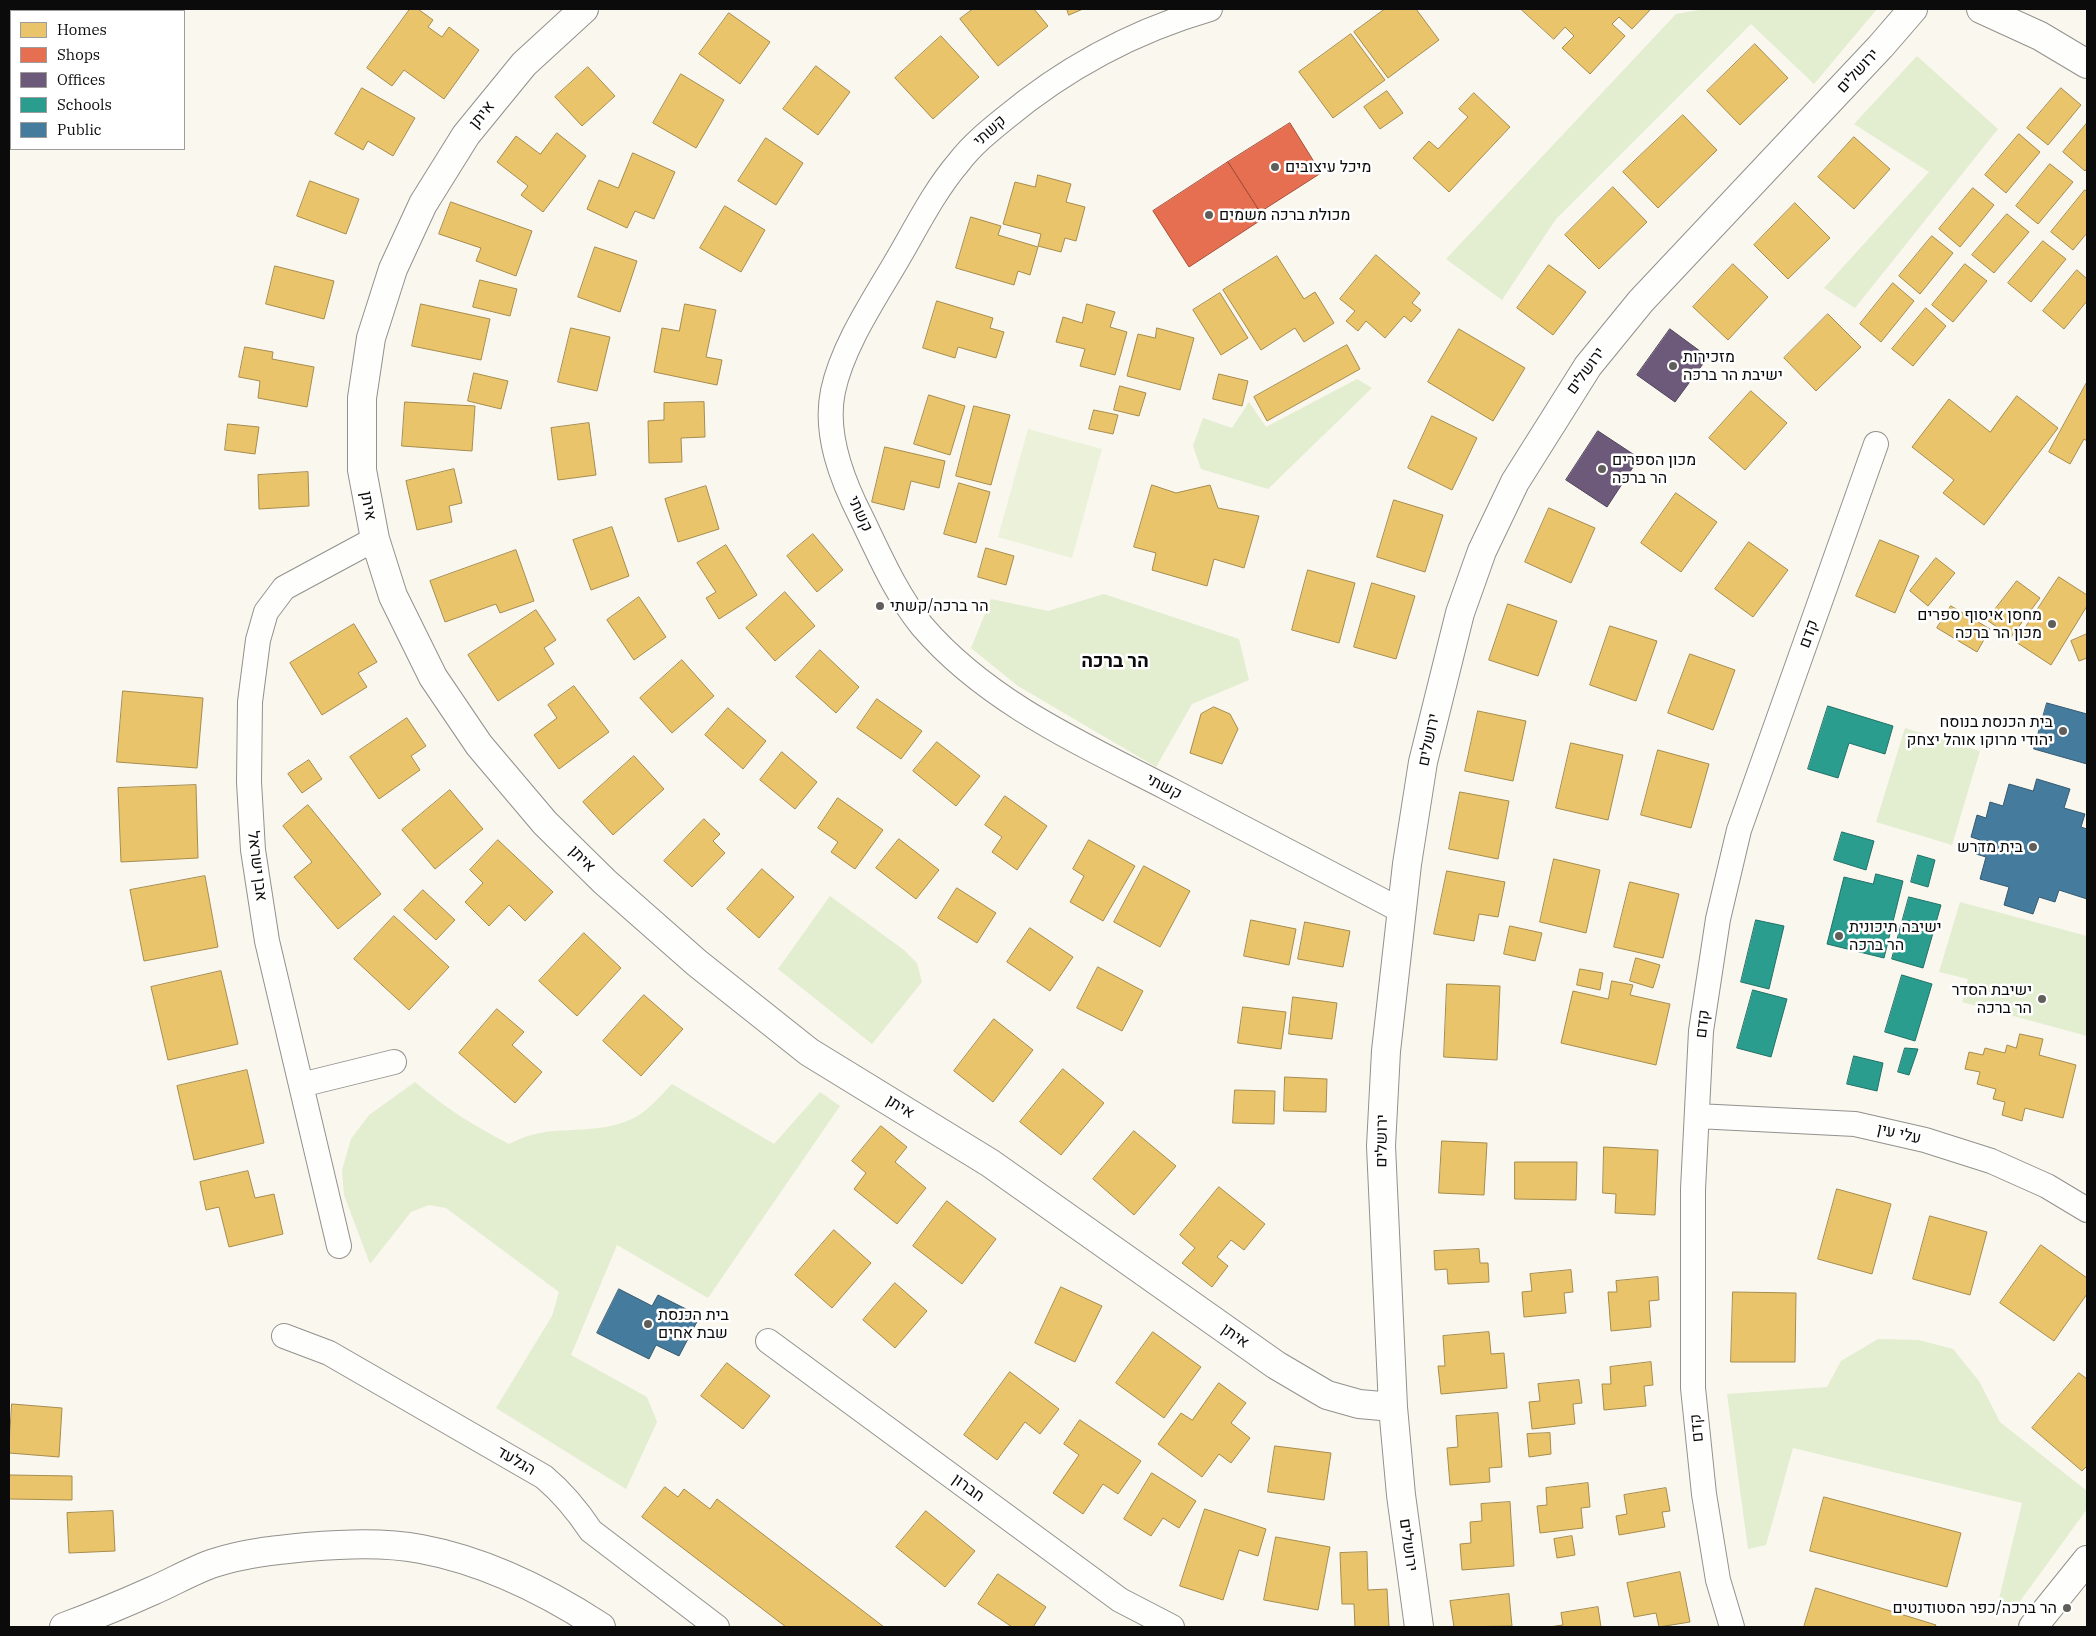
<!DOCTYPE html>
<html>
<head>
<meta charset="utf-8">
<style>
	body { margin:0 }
	#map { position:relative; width:2096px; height:1636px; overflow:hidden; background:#faf7ee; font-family:"IBM Plex Serif",serif }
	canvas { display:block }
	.frame { position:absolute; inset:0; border:10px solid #0b0b0b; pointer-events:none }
	.legend { position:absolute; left:10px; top:10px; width:175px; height:140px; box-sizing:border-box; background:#fff; border:1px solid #9d9d9d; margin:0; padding:6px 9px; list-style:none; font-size:15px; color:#0b0b0b }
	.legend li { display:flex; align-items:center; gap:10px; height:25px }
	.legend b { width:25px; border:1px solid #9d9d9d }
</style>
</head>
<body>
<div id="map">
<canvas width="2096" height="1636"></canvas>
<div class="frame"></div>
<ul class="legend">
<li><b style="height:14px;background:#e9c46a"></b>Homes</li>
<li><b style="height:14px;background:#e76f51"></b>Shops</li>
<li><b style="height:14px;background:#6d597a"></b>Offices</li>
<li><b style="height:14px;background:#2a9d8f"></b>Schools</li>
<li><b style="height:14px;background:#457b9d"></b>Public</li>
</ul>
</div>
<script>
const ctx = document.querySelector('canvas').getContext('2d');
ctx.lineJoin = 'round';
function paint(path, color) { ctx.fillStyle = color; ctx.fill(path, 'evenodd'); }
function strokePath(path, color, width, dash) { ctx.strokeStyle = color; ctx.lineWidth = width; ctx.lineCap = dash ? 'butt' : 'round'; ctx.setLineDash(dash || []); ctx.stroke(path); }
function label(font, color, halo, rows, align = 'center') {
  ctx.font = font + ' "IBM Plex Serif",Heebo,serif'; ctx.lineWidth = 5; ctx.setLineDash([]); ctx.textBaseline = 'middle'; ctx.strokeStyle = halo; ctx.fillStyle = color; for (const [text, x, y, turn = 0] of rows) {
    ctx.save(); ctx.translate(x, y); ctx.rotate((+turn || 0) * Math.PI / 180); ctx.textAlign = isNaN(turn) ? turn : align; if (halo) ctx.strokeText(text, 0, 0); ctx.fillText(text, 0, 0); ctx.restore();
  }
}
const green = new Path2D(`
	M1705,9H1877L1814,84L1751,24L1556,219L1502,300L1446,259L1676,14Z
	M1917,56L1998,129L1855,308L1824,288L1929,172L1854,124Z
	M1357,379L1372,388L1268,489L1201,469L1193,446L1203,418L1232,428L1249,402L1266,427Z
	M1104,594L1239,639L1249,680L1192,704L1156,767L1018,686L971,648L991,599L1048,611Z
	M1905,728L1980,751L1952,845L1876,822Z
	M830,896L904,950L917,963L922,982L872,1044L778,969Z
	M1960,902L2087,936V1036L1962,1002L1968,979L1939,972Z
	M415,1082C445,1108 473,1125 509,1144C520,1138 532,1134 545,1132C577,1128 613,1133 642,1113C653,1105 662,1094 672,1084L774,1144L820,1092L840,1106L708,1298L617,1245L571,1355L647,1397L657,1422L626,1489L496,1408L552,1316L559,1292L446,1208L429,1205L411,1212L370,1264L344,1195L342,1170L351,1139L369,1115Z
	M1878,1339L1919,1340L1953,1349L1979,1381L2000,1422L2087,1491V1509L2018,1604L1998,1603L2022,1503L1793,1448L1766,1545L1748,1549L1727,1394L1827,1387L1841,1361Z`);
const pitch = new Path2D(`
	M1028,429L1102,449L1072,558L998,537Z`);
const homes = new Path2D(`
	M410,9H418L433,20L428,27L442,37L449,27L479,50L444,99L404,70L392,86L367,68Z
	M973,9H1034L1048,26L998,66L960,19Z
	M1067,9H1083L1069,15Z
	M1385,9H1416L1439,40L1388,78L1354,32Z
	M1521,9H1651L1632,29L1619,17L1612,24L1625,36L1590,74L1562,48L1574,36L1565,27L1554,39Z
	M729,13L770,42L740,84L699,54Z
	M1351,34L1385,80L1333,118L1299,72Z
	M941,36L979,77L933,119L895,78Z
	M1755,44L1788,78L1740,125L1707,91Z
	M816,66L850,92L818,135L783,109Z
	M588,67L615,96L582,126L555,97Z
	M681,74L724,100L696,148L653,123Z
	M362,88L415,118L393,156L368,141L363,150L335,134Z
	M2061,88L2081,105L2048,145L2027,128Z
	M1387,91L1403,113L1380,129L1364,107Z
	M1474,93L1510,127L1449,192L1413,158L1429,141L1438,149L1468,117L1459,109Z
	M1683,115L1717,150L1658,208L1623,172Z
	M2087,123V168L2085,171L2063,152Z
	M557,133L586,156L543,212L521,195L528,186L497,162L516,136L540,154Z
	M2019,134L2040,152L2006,193L1985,175Z
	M1854,137L1890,169L1854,209L1818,177Z
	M766,138L803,163L776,205L738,181Z
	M633,153L675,172L654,219L635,211L627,228L587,209L599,180L618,188Z
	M2050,164L2073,182L2038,224L2016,206Z
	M1038,175L1071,184L1066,202L1085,207L1076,241L1065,238L1061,252L1038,246L1041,234L1003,224L1015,182L1035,187Z
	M310,181L359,199L346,234L297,216Z
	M1613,187L1647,222L1599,269L1565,235Z
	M1973,188L1994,205L1960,247L1939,229Z
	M2085,190L2087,192V233L2073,250L2051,232Z
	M451,202L532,231L516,276L476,261L481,248L439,234Z
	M1795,203L1830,238L1788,279L1754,245Z
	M725,206L765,230L741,272L700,248Z
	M2007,214L2029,232L1994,273L1972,255Z
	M971,217L1001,226L998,235L1038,247L1030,275L1018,271L1014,285L956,268Z
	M1932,236L1953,253L1920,294L1899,276Z
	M2043,241L2066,259L2031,302L2008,283Z
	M595,247L637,261L620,312L578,297Z
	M1376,255L1420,293L1412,303L1421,310L1411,322L1404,316L1385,338L1366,321L1358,331L1346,321L1355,311L1340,299Z
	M1277,256L1304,299L1315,292L1334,323L1304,342L1295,328L1261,350L1223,290Z
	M1733,264L1768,297L1728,340L1693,307Z
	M1965,264L1987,281L1953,322L1932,305Z
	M1549,265L1586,292L1553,335L1517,308Z
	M275,266L334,281L324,319L266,304Z
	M2077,270L2087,279V301L2064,329L2043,311Z
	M480,280L517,289L510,316L473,307Z
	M1893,283L1914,301L1881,342L1860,324Z
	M1220,293L1248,338L1221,355L1193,310Z
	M937,301L993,318L990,328L1004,332L996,358L958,347L955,358L923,348Z
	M421,304L490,319L481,360L412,346Z
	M685,304L716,310L706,357L722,360L717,385L654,372L662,328L679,331Z
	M1087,304L1115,312L1110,327L1127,332L1115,375L1080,366L1085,349L1056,342L1063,317L1082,323Z
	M1926,308L1946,326L1913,366L1892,349Z
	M1828,314L1861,347L1816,391L1784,358Z
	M571,328L610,337L597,391L558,382Z
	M1157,328L1194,338L1180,390L1127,376L1138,334L1155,338Z
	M1459,329L1525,368L1493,421L1428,382Z
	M1347,345L1360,369L1267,421L1254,397Z
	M245,347L273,352L272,359L314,367L307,407L258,398L260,381L239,377Z
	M474,373L508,381L501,409L468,401Z
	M1219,374L1248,381L1242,406L1213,399Z
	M2087,382V441L2084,439L2070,464L2049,452Z
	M1120,386L1146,393L1139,416L1114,410Z
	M1751,391L1787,423L1745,470L1709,438Z
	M929,395L965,406L950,455L914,444Z
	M2017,396L2058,428L1984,525L1943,493L1954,480L1912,447L1949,399L1990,432Z
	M405,402L475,406L472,451L402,446Z
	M704,402L705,437L681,438L682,462L649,463L648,421L664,420V403Z
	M974,406L1010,415L991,485L956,476Z
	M1094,410L1118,415L1113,434L1089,429Z
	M1432,416L1477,438L1452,490L1408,468Z
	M589,423L596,475L558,480L551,428Z
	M228,424L259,427L255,454L225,450Z
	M885,447L945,461L939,488L911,481L904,510L872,502Z
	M454,469L462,503L449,506L452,522L417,530L406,481Z
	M308,472L309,506L259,509L258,475Z
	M959,483L990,492L976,543L944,534Z
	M1152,485L1176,493L1210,485L1218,508L1259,516L1244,568L1214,559L1207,586L1152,570L1156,553L1134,547Z
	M706,486L719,529L678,542L665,499Z
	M1676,493L1717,522L1681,572L1641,543Z
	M1394,500L1443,515L1425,572L1377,557Z
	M1549,508L1595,528L1571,583L1525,562Z
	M612,527L629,576L591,590L573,540Z
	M813,534L843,570L817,592L787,556Z
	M1880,540L1919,556L1895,613L1856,596Z
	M1749,542L1788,570L1753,617L1715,589Z
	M726,545L757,595L719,619L706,598L716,592L697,563Z
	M986,548L1014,556L1006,585L978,577Z
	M516,550L534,601L500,613L496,604L445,622L430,581Z
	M1936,558L1955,573L1928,606L1910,591Z
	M1308,570L1355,583L1339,643L1292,630Z
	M2059,577L2087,595V606L2051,665L2016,642Z
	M2017,581L2040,598L2011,637L1987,620Z
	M1372,583L1415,596L1396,659L1354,647Z
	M785,592L815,626L775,661L746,628Z
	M639,597L666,637L634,660L607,620Z
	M1508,604L1557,621L1538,676L1489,660Z
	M1951,606L1990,629L1977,652L1937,628Z
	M536,610L556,640L544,648L554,664L498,701L468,655Z
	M354,624L377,662L358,673L367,687L322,715L290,663Z
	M1610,626L1657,641L1636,701L1590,685Z
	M2087,634V658L2079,661L2071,641Z
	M820,650L859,687L836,713L796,677Z
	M1690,654L1735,670L1713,730L1668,713Z
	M682,660L714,696L672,733L640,698Z
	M574,686L609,732L559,769L534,735L557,718L548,705Z
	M123,691L203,698L197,768L117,762Z
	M877,699L922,731L901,759L857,728Z
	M1214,707L1230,714L1238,729L1222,764L1190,753L1201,714Z
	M728,708L766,741L743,769L705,735Z
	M1478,711L1526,721L1513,781L1465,771Z
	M407,718L426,746L411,756L420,770L379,799L350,757Z
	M937,742L980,776L956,806L913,771Z
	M1571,743L1623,755L1608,820L1556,808Z
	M1658,750L1709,764L1691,828L1641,815Z
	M782,752L817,782L795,809L760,780Z
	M634,756L664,789L613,835L583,802Z
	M309,760L322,779L302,793L288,774Z
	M196,785L198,858L121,862L118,788Z
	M450,790L483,829L435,869L402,830Z
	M1460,792L1509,801L1498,859L1449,849Z
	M1005,796L1047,826L1017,870L992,852L1002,837L985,825Z
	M838,798L883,830L855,869L831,852L838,842L818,828Z
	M308,805L381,894L338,929L294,877L312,862L283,826Z
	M704,819L720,834L713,841L725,853L692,887L664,861Z
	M899,839L939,870L916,899L876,868Z
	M498,840L553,892L525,921L509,905L489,926L465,902L483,883L470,870Z
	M1089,840L1135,866L1103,921L1070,902L1084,876L1073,869Z
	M1554,859L1600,870L1586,933L1540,922Z
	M1144,866L1190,891L1160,947L1114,922Z
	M762,869L794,897L759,938L727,909Z
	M1447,871L1505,882L1498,917L1479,914L1474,941L1434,934Z
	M205,876L218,947L144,961L130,890Z
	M1630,882L1679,894L1663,958L1614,947Z
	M957,888L996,913L977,943L938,918Z
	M423,890L455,920L436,940L404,910Z
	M394,916L449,967L409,1010L354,959Z
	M1251,920L1296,929L1289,965L1244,956Z
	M1305,922L1350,931L1343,967L1298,959Z
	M1510,926L1542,933L1535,961L1504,954Z
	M1030,928L1073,957L1050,991L1007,962Z
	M584,933L621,968L577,1016L539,981Z
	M1636,958L1660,965L1653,988L1630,981Z
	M1098,967L1143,991L1122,1031L1077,1008Z
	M1580,969L1603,973L1600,990L1577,985Z
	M221,971L238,1044L168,1060L151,987Z
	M1612,981L1633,985L1630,995L1670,1004L1656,1065L1561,1043L1573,991L1608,999Z
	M1447,984L1500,986L1497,1060L1444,1057Z
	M644,995L683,1029L641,1076L603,1041Z
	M1293,997L1337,1003L1332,1039L1289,1034Z
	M1243,1007L1286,1012L1281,1049L1238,1043Z
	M497,1009L524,1032L512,1045L542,1072L515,1103L459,1053Z
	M994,1019L1033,1050L993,1102L954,1071Z
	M2020,1034L2043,1039L2039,1055L2076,1065L2063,1118L2025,1108L2022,1121L2002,1115L2005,1102L1993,1099L1996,1089L1977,1084L1980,1072L1965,1069L1969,1052L1983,1055L1985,1048L2005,1053L2007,1045L2016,1048Z
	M1063,1069L1104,1103L1061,1155L1020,1122Z
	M247,1070L264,1143L194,1160L177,1086Z
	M1285,1077L1327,1079L1326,1112L1284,1111Z
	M1235,1090L1275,1091L1274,1124L1233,1123Z
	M881,1126L907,1147L895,1162L926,1188L897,1224L854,1189L866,1173L852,1161Z
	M1134,1131L1176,1166L1134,1215L1093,1179Z
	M1442,1141L1487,1143L1484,1195L1439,1193Z
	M1604,1147L1658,1150L1655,1215L1615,1213L1616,1194L1603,1193Z
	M1515,1162H1577L1576,1200L1515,1199Z
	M248,1171L255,1198L274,1194L283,1234L229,1247L219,1207L206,1210L200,1182Z
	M1219,1187L1265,1224L1244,1250L1231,1240L1217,1257L1228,1266L1212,1287L1182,1263L1195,1248L1180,1235Z
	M1837,1189L1891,1204L1872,1274L1818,1259Z
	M947,1201L996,1239L962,1284L913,1246Z
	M1930,1216L1987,1232L1970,1295L1913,1279Z
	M834,1230L871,1263L832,1308L795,1275Z
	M2041,1245L2087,1278V1294L2054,1341L2000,1303Z
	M1479,1249L1480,1263H1488L1489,1282L1448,1284L1447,1269L1435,1270L1434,1251Z
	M1571,1270L1573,1292L1564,1293L1566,1313L1524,1317L1522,1292L1532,1291L1530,1274Z
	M1658,1277L1659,1300L1649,1301L1651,1327L1611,1331L1608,1292H1617L1616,1281Z
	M895,1283L927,1311L895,1348L863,1320Z
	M1061,1287L1102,1306L1075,1362L1035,1343Z
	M1733,1292L1796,1293L1795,1362H1731Z
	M1153,1332L1201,1367L1164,1418L1116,1383Z
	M1489,1332L1491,1354L1504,1353L1507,1388L1441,1394L1438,1366H1445L1443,1336Z
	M1651,1362L1653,1385L1644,1386L1646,1406L1604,1410L1602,1384H1611L1610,1367Z
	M727,1363L770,1396L743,1429L701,1396Z
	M1010,1372L1059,1409L1040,1434L1025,1422L997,1460L964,1435Z
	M2079,1373L2087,1379V1466L2082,1471L2032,1428Z
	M1579,1380L1582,1403L1573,1404L1575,1424L1532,1429L1529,1402L1540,1401L1538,1384Z
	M1219,1383L1246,1403L1231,1423L1250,1438L1231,1463L1219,1454L1202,1477L1158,1444L1181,1413L1192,1420Z
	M12,1404L62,1408L59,1457L9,1453Z
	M1498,1413L1502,1467L1489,1468L1490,1482L1450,1485L1447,1448L1458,1447L1456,1416Z
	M1080,1420L1141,1461L1118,1494L1103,1484L1083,1514L1053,1493L1079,1455L1064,1444Z
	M1550,1433L1551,1454L1529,1457L1527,1434Z
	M1275,1446L1331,1453L1324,1500L1268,1492Z
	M1152,1473L1196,1501L1179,1528L1163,1518L1151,1536L1124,1519Z
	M10,1475L72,1476V1500L9,1499Z
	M1588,1483L1590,1507L1581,1508L1583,1528L1540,1533L1537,1506L1547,1505L1546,1488Z
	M665,1487L678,1497L684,1489L710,1509L717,1499L884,1627H786L642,1517Z
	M1666,1488L1670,1511L1662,1512L1665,1527L1619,1535L1616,1516L1627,1514L1624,1495Z
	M1824,1497L1961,1533L1947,1587L1810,1551Z
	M1510,1502L1514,1566L1462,1570L1460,1544L1471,1543L1470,1522L1482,1521L1481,1504Z
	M1205,1509L1266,1529L1258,1556L1239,1550L1223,1600L1180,1586Z
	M113,1511L115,1551L69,1553L67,1513Z
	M926,1511L975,1551L945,1587L896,1547Z
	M1572,1536L1575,1555L1557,1558L1554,1539Z
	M1276,1537L1330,1547L1318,1610L1264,1600Z
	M1367,1552L1368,1590L1387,1589L1389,1627H1355L1354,1604H1342L1340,1553Z
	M1680,1572L1690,1622L1659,1627L1656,1613L1634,1617L1627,1583Z
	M998,1574L1046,1607L1033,1627H1012L978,1604Z
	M1816,1588L1936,1625L1935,1627H1804Z
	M1509,1594L1512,1626L1454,1627L1450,1601Z
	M1598,1607L1601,1627H1549L1563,1625L1561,1613Z`);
const shops = new Path2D(`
	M1290,123L1321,173L1260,212L1228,162Z
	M1228,162L1264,218L1189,267L1153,211Z`);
const offices = new Path2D(`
	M1670,329L1708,357L1675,402L1637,375Z
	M1598,431L1639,458L1607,507L1566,480Z`);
const schools = new Path2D(`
	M1828,706L1893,726L1885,754L1849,743L1838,778L1808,769Z
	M1842,832L1874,841L1866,870L1834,860Z
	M1918,855L1935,860L1928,887L1911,882Z
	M1876,874L1903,881L1884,958L1827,944L1844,877L1873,884Z
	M1909,897L1941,905L1923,968L1892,959Z
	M1756,920L1784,926L1769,989L1741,982Z
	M1902,975L1932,984L1915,1041L1885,1032Z
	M1753,990L1787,999L1771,1057L1737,1048Z
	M1905,1048L1918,1049L1909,1075L1898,1072Z
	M1854,1056L1883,1063L1877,1091L1847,1084Z`);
const public = new Path2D(`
	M2047,703L2087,714V764L2034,749Z
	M2037,779L2070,789L2064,808L2085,814L2081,827L2087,829V899L2059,890L2055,902L2039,897L2033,914L2004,905L2009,887L1980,879L1986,857L1976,854L1980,840L1971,837L1977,815L1986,818L1990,802L2003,806L2009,784L2033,791Z
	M619,1289L652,1306L658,1295L700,1316L679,1356L656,1345L649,1359L597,1333Z`);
const minor = new Path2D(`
	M1210,9C1134,31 1064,69 1004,119C988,132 972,145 959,162C935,190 918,224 900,255C876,297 843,344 833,391C824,434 842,480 861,517C879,554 896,594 922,626C987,702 1082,744 1169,789C1246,830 1324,870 1402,911
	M301,1085L394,1062
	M1697,1116L1855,1124L1925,1140L1991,1161L2047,1186L2087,1210
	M339,1246L267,941L253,850L249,782L250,702L258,640L266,612L284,588L375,539
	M284,1336L329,1353L544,1477C563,1493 577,1510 591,1531L717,1627
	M768,1341L1120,1600L1172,1627
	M1732,1627L1718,1580L1704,1494L1693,1388V1189L1701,1031L1718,919L1739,830L1876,444`);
const tertiary = new Path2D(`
	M584,9L524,64L466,135L423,204L393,269L371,338L362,398V470L375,539L393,596L433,677L479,745L545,823L605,882L697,963L809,1052L990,1163L1276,1365L1327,1395L1359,1404L1393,1407
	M1981,9L2040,36L2087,64
	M64,1627C94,1616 123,1604 152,1591C173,1582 193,1570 214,1563C245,1553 276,1550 307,1547C344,1544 384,1542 421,1549C486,1561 546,1591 601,1627
	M1419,1627L1401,1495L1393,1407L1381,1146L1386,1051L1407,864L1423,762L1460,613L1482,551L1515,482L1588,366L1641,301L1881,46L1913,9
	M2033,1627L2087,1560`);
const markers = [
	[1275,167,5,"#5f5e5a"],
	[1209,215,5,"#5f5e5a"],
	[1673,366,5,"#5f5e5a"],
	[1602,469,5,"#5f5e5a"],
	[880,606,5,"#5f5e5a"],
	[2052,624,5,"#5f5e5a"],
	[2063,731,5,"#5f5e5a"],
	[2033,847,5,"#5f5e5a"],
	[1839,936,5,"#5f5e5a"],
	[2042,999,5,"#5f5e5a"],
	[648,1324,5,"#5f5e5a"],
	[2067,1608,5,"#5f5e5a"]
];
const streetNames = [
	["ירושלים",1858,71,-47],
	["איתן",482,115,-51],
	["קשתי",990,131,-42],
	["ירושלים",1586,371,-54],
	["איתן",368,506,79],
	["קשתי",860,514,65],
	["קדם",1809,634,-70],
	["ירושלים",1429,740,-78],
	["קשתי",1164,787,27],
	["איתן",582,859,45],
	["אבן ישראל",257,866,83],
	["קדם",1703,1024,-83],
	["איתן",900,1107,32],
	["עלי עין",1899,1134,13],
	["ירושלים",1382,1141,-89],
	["איתן",1235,1336,35],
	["קדם",1697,1428,-96],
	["הגלעד",516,1461,30],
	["חברון",968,1488,36],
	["ירושלים",1408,1545,82]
];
const poiNames = [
	["מיכל עיצובים",1285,167],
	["מכולת ברכה משמים",1219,215],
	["מזכירות",1683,357],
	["ישיבת הר ברכה",1683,375],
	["מכון הספרים",1612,460],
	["הר ברכה",1612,478],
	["הר ברכה/קשתי",890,606],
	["מחסן איסוף ספרים",2042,615,"right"],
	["מכון הר ברכה",2042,633,"right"],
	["בית הכנסת בנוסח",2053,722,"right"],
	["יהודי מרוקו אוהל יצחק",2053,740,"right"],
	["בית מדרש",2023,847,"right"],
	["ישיבה תיכונית",1849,927],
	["הר ברכה",1849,945],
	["ישיבת הסדר",2032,990,"right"],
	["הר ברכה",2032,1008,"right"],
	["בית הכנסת",658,1315],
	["שבת אחים",658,1333],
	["הר ברכה/כפר הסטודנטים",2057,1608,"right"]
];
const quarterNames = [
	["הר ברכה",1115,662]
];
paint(green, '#e3edd0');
paint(pitch, '#ecf2d9');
paint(homes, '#e9c46a');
strokePath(homes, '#a68c4e', 1);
paint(shops, '#e76f51');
strokePath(shops, '#a5513c', 1);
paint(offices, '#6d597a');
strokePath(offices, '#504259', 1);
paint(schools, '#2a9d8f');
strokePath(schools, '#217167', 1);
paint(public, '#457b9d');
strokePath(public, '#345971', 1);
strokePath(minor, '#93918d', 26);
strokePath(tertiary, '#93918d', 30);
strokePath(minor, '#fefefc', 24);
strokePath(tertiary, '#fefefc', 28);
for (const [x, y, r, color] of markers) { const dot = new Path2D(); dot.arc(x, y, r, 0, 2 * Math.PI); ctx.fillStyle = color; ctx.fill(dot); strokePath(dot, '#fff', 2); }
label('16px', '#0b0b0b', '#fff', streetNames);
label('16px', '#0b0b0b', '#fff', poiNames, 'left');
label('bold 19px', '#0b0b0b', '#fff', quarterNames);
</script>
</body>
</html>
